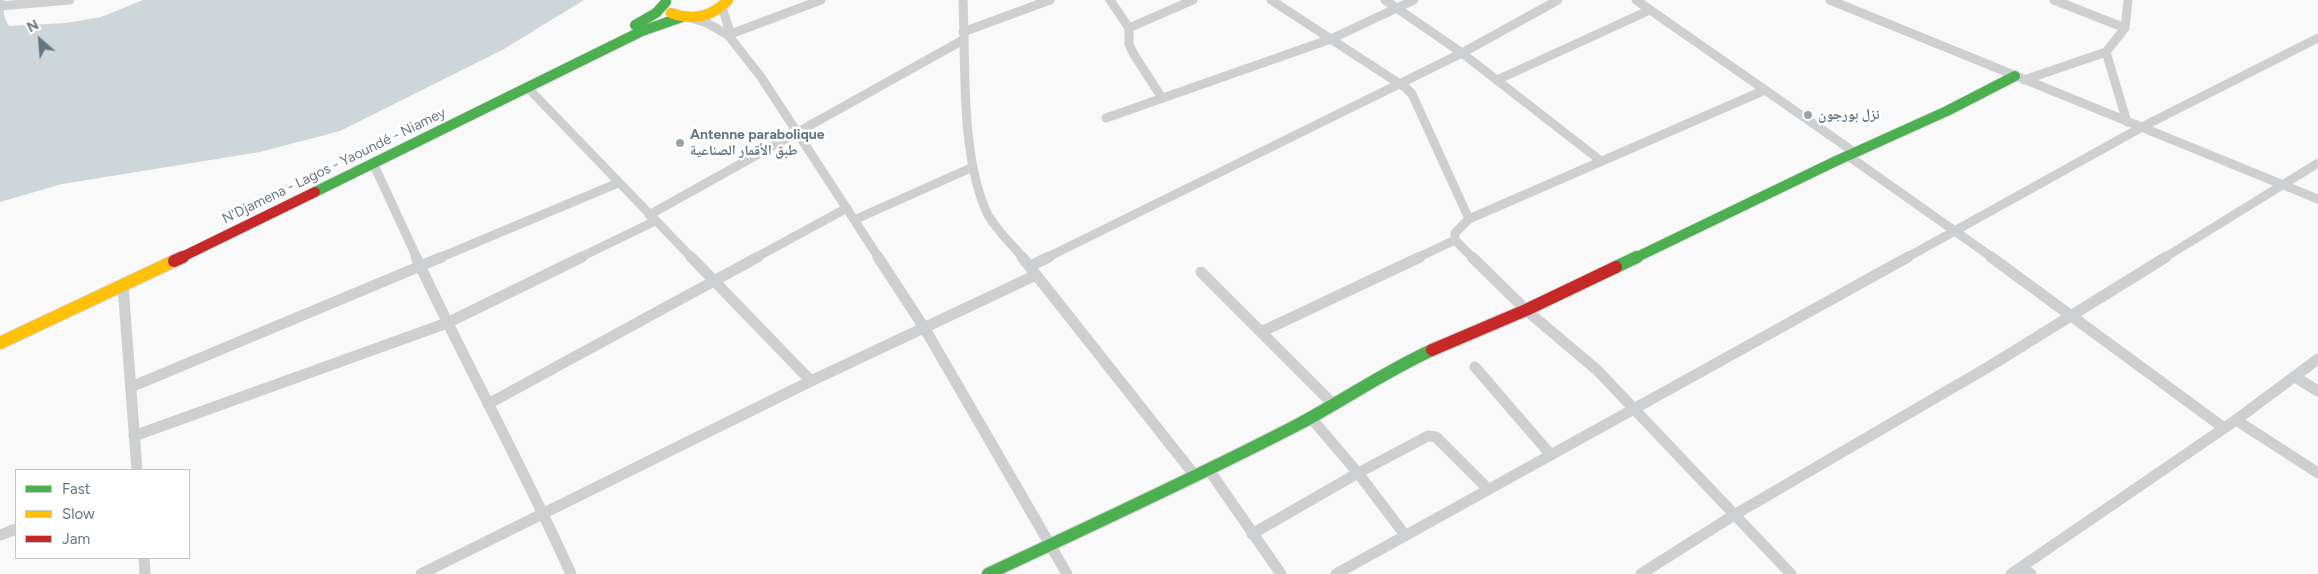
<!DOCTYPE html>
<html>
<head>
<meta charset="utf-8">
<style>
	body { margin:0 }
	#map { position:relative; width:2318px; height:574px; overflow:hidden; background:#f9f9f9; font-family:Figtree,sans-serif }
	canvas { display:block }
	.legend { position:absolute; left:15px; top:469px; width:175px; height:90px; box-sizing:border-box; background:#fff; border:1px solid #c1c8cd; margin:0; padding:6px 9px; list-style:none; font-size:15px; color:#657683 }
	.legend li { display:flex; align-items:center; gap:10px; height:25px }
	.legend b { width:25px; border:1px solid #c1c8cd }
	.north { position:absolute; left:15px; top:15px; width:50px; height:50px; -webkit-text-stroke:4px #fff; paint-order:stroke; rotate:333deg; font-size:14px; font-weight:700; line-height:20px; text-align:center; color:#657683 }
	.north::after { content:''; display:block; margin:auto; width:18px; height:22px; background:#657683; clip-path:polygon(50% 0,100% 100%,50% 72%,0 100%) }
</style>
</head>
<body>
<div id="map">
<canvas width="2318" height="574"></canvas>
<ul class="legend">
<li><b style="height:6px;background:#4caf50"></b>Fast</li>
<li><b style="height:6px;background:#ffc107"></b>Slow</li>
<li><b style="height:6px;background:#c62828"></b>Jam</li>
</ul>
<div class="north">N</div>
</div>
<script>
const ctx = document.querySelector('canvas').getContext('2d');
ctx.lineJoin = 'round';
function paint(path, color) { ctx.fillStyle = color; ctx.fill(path, 'evenodd'); }
function strokePath(path, color, width, dash) { ctx.strokeStyle = color; ctx.lineWidth = width; ctx.lineCap = dash ? 'butt' : 'round'; ctx.setLineDash(dash || []); ctx.stroke(path); }
function label(font, color, halo, rows, align = 'center') {
  ctx.font = font + ' Figtree,"Noto Naskh Arabic",sans-serif'; ctx.lineWidth = 5; ctx.setLineDash([]); ctx.textBaseline = 'middle'; ctx.strokeStyle = halo; ctx.fillStyle = color; for (const [text, x, y, turn = 0] of rows) {
    ctx.save(); ctx.translate(x, y); ctx.rotate((+turn || 0) * Math.PI / 180); ctx.textAlign = isNaN(turn) ? turn : align; if (halo) ctx.strokeText(text, 0, 0); ctx.fillText(text, 0, 0); ctx.restore();
  }
}
const water = new Path2D(`
	M0,0H5C2,8 4,19 9,26L66,23L101,17L143,0H584L504,49L340,131L260,152L62,184L0,202Z`);
const streetFar1 = new Path2D(`
	M963,0C966,65 960,153 987,213C995,229 1012,244 1023,258
	M1110,0L1129,28V44L1133,53L1162,98
	M1271,0L1406,88L1412,94L1469,219
	M1385,0L1462,53L1601,161
	M1636,0L1854,152
	M1830,0L2318,199
	M2054,0L2125,28
	M0,6L70,0
	M722,7L729,29L728,35
	M691,18L707,23L728,35L761,77L879,258
	M1129,28L1193,0
	M963,32L1050,0
	M728,35L821,0
	M2106,52L2127,122
	M1497,80L1650,10
	M2024,80L2106,52L2125,28L2128,0
	M528,88L692,258
	M1106,118L1331,39L1414,0
	M1847,155L1993,258
	M373,163L417,258
	M649,215L963,40
	M854,220L973,167
	M1455,240L1473,258
	M1455,240V233L1469,219L1765,90
	M439,258L618,183
	M579,258L655,221
	M755,258L847,208
	M1046,258L1462,53L1558,0
	M1417,258L1455,240
	M1906,258L2142,127L2318,38
	M2164,258L2318,163`);
const street = new Path2D(`
	M416,257C466,364 523,467 571,574
	M691,257L811,381L1036,275
	M878,257L925,329L1067,574
	M1022,257L1196,477
	M1472,257L1526,310L1597,370L1791,574
	M1991,257L2224,428
	M1030,266L1049,257
	M1201,272L1334,405
	M123,286L137,470
	M1261,332L1420,257
	M1475,367L1551,455
	M2295,377L2318,391
	M131,387L442,257
	M488,404L758,257
	M1311,418L1358,473L1405,535
	M2236,420L2318,473
	M134,436L447,323L582,257
	M1209,470L1281,574
	M1252,534L1358,473L1428,436L1436,437L1488,489
	M0,535L16,529
	M144,558L145,574
	M2022,567L2031,574
	M421,574L811,381
	M1336,574L1908,257
	M1641,574L1734,515L1990,366L2166,257
	M2011,574L2236,420L2318,359`);
const fastFar1 = new Path2D(`
	M635,25L656,13L666,2
	M315,192L642,31L682,17
	M1635,258L1836,161L1947,111L2015,76`);
const fast = new Path2D(`
	M1616,267L1637,257
	M988,574C1092,525 1197,477 1299,424C1344,400 1386,371 1432,350`);
const slowFar1 = new Path2D(`
	M671,13C693,21 712,17 728,0`);
const slow = new Path2D(`
	M0,343L174,261`);
const jamFar1 = new Path2D(`
	M180,258L315,192`);
const jam = new Path2D(`
	M174,261L183,257
	M1432,350L1526,310L1616,267`);
const markers = [
	[1808,115,5,"#99a4ac"],
	[680,143,5,"#99a4ac"]
];
const poiNames = [
	["نزل بورجون",1818,115],
	["Antenne parabolique",690,135],
	["طبق الأقمار الصناعية",690,151]
];
const streetNames = [
	["N'Djamena - Lagos - Yaoundé - Niamey",334,166,-26]
];
paint(water, '#ced6d9');
strokePath(fastFar1, '#d5d6d7', 11);
strokePath(fast, '#d5d6d7', 14);
strokePath(slowFar1, '#d5d6d7', 11);
strokePath(slow, '#d5d6d7', 14);
strokePath(jamFar1, '#d5d6d7', 11);
strokePath(jam, '#d5d6d7', 14);
strokePath(streetFar1, '#cecfd0', 9);
strokePath(street, '#cecfd0', 11);
strokePath(fastFar1, '#4caf50', 10);
strokePath(fast, '#4caf50', 12);
strokePath(slowFar1, '#ffc107', 10);
strokePath(slow, '#ffc107', 12);
strokePath(jamFar1, '#c62828', 10);
strokePath(jam, '#c62828', 12);
for (const [x, y, r, color] of markers) { const dot = new Path2D(); dot.arc(x, y, r, 0, 2 * Math.PI); ctx.fillStyle = color; ctx.fill(dot); strokePath(dot, '#fff', 2); }
label('bold 14px', '#657683', '#fff', poiNames, 'left');
label('14px', '#657683', '#fff', streetNames);
</script>
</body>
</html>
